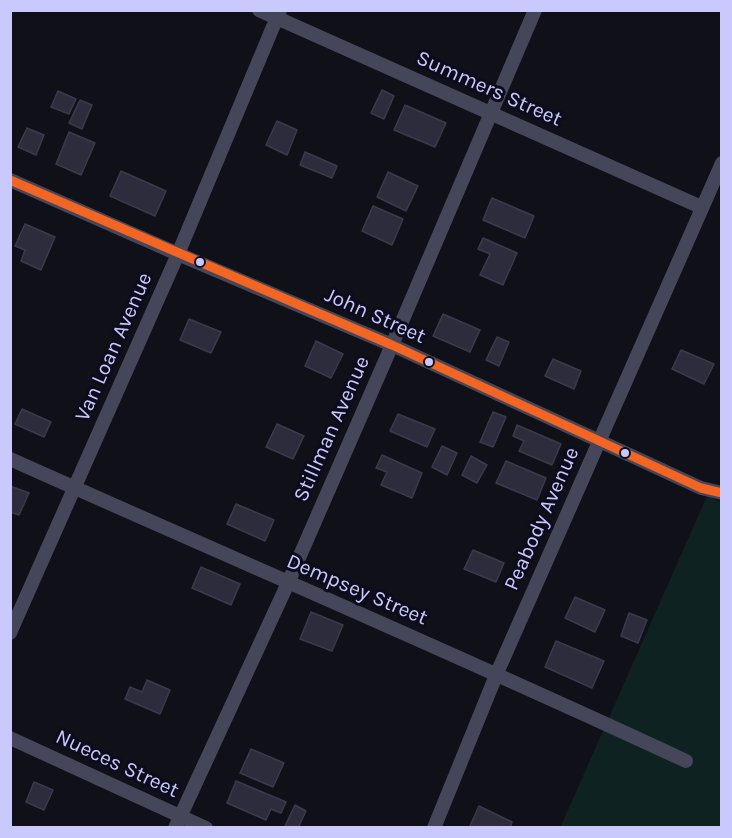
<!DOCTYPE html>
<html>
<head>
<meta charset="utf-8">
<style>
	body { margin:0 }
	#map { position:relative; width:732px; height:838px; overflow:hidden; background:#101018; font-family:Karla,sans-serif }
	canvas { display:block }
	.frame { position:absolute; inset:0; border:12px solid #cac9fd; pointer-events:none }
</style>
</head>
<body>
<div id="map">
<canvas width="732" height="838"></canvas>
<div class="frame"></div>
</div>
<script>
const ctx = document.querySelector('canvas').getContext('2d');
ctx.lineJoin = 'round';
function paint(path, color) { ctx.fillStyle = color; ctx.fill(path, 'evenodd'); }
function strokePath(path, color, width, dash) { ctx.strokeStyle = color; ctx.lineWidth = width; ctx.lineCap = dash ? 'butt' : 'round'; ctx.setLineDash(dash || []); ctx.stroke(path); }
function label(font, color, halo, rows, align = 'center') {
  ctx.font = font + ' Karla,sans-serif'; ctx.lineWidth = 6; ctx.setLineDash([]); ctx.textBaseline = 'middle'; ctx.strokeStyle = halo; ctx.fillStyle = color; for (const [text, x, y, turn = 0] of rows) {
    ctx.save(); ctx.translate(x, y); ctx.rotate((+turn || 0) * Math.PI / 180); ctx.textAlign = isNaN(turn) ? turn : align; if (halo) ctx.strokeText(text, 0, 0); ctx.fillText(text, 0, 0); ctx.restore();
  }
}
const green = new Path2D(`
	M707,496L721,502V827L560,828Z`);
const building = new Path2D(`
	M382,90L394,96L384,119L371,113Z
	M58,91L76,99L69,114L51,107Z
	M80,100L92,105L82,129L69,123Z
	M405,105L446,123L435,147L394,130Z
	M277,121L297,130L287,155L266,145Z
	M27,128L44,135L36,155L18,147Z
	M69,132L95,143L81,175L56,164Z
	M305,152L337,166L332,178L300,165Z
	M121,171L166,191L155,216L110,196Z
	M388,172L418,186L406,211L377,197Z
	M492,198L534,216L525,238L483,220Z
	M373,206L403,219L392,245L362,231Z
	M25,224L55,237L41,270L21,261L25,250L15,246Z
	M483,238L517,253L503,285L480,275L490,254L478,249Z
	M443,314L480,330L470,352L433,336Z
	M189,319L221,332L211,353L180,340Z
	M497,337L509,342L499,366L486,360Z
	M316,341L343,354L331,378L305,366Z
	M681,350L714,364L704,384L672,369Z
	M553,359L581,371L574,389L545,376Z
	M22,409L51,422L44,437L15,424Z
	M493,412L506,417L493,447L480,442Z
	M398,414L435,429L427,447L390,431Z
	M277,424L304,436L293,459L266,447Z
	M517,425L561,444L552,465L519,451L524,441L513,436Z
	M442,446L457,453L447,475L432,467Z
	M382,455L422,473L412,498L381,485L387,472L376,468Z
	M471,456L487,465L477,483L462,475Z
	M506,461L546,478L537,500L496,483Z
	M10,486L29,493L19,515L10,512Z
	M236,504L274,520L265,541L227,524Z
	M473,550L504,563L496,582L464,569Z
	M201,567L240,584L231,605L192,588Z
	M575,597L605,610L595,632L565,618Z
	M311,612L343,625L332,651L300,639Z
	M629,613L647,620L638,643L621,636Z
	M556,641L604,661L592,688L545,667Z
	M147,680L170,690L160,714L125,699L130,687L142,692Z
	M251,749L284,763L273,787L240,773Z
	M236,781L286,802L281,813L271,809L266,820L227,803Z
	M34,782L53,790L44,810L26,802Z
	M295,805L306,811L298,828H284Z
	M479,806L512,822L510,828H469Z`);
const street = new Path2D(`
	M259,10L701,207
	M10,180L178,254L392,345L701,488L722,493
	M10,459C236,560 463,657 686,761
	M10,633L178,254L280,10
	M10,738L206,828
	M175,828L288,583L392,345L535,10
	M434,828L497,673L722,163`);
const bus1 = new Path2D(`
	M10,180L392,345L701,488L722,493`);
const markers = [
	[200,262,5,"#cac9fd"],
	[429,362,5,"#cac9fd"],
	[625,453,5,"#cac9fd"]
];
const streetNames = [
	["Summers Street",489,89,24],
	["John Street",375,316,24],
	["Van Loan Avenue",114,347,-66],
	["Stillman Avenue",332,429,-66],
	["Peabody Avenue",542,519,-66],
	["Dempsey Street",357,590,23],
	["Nueces Street",117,764,25]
];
paint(green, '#0f2222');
paint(building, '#2d2c3c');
strokePath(building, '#3b3a4d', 1.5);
strokePath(street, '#454659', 14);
strokePath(bus1, '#f26522', 9);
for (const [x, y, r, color] of markers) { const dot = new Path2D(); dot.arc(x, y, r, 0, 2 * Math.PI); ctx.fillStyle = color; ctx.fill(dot); strokePath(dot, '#0d0c1c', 2); }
label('21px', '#cac9fd', '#0d0c1c', streetNames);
</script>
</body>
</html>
